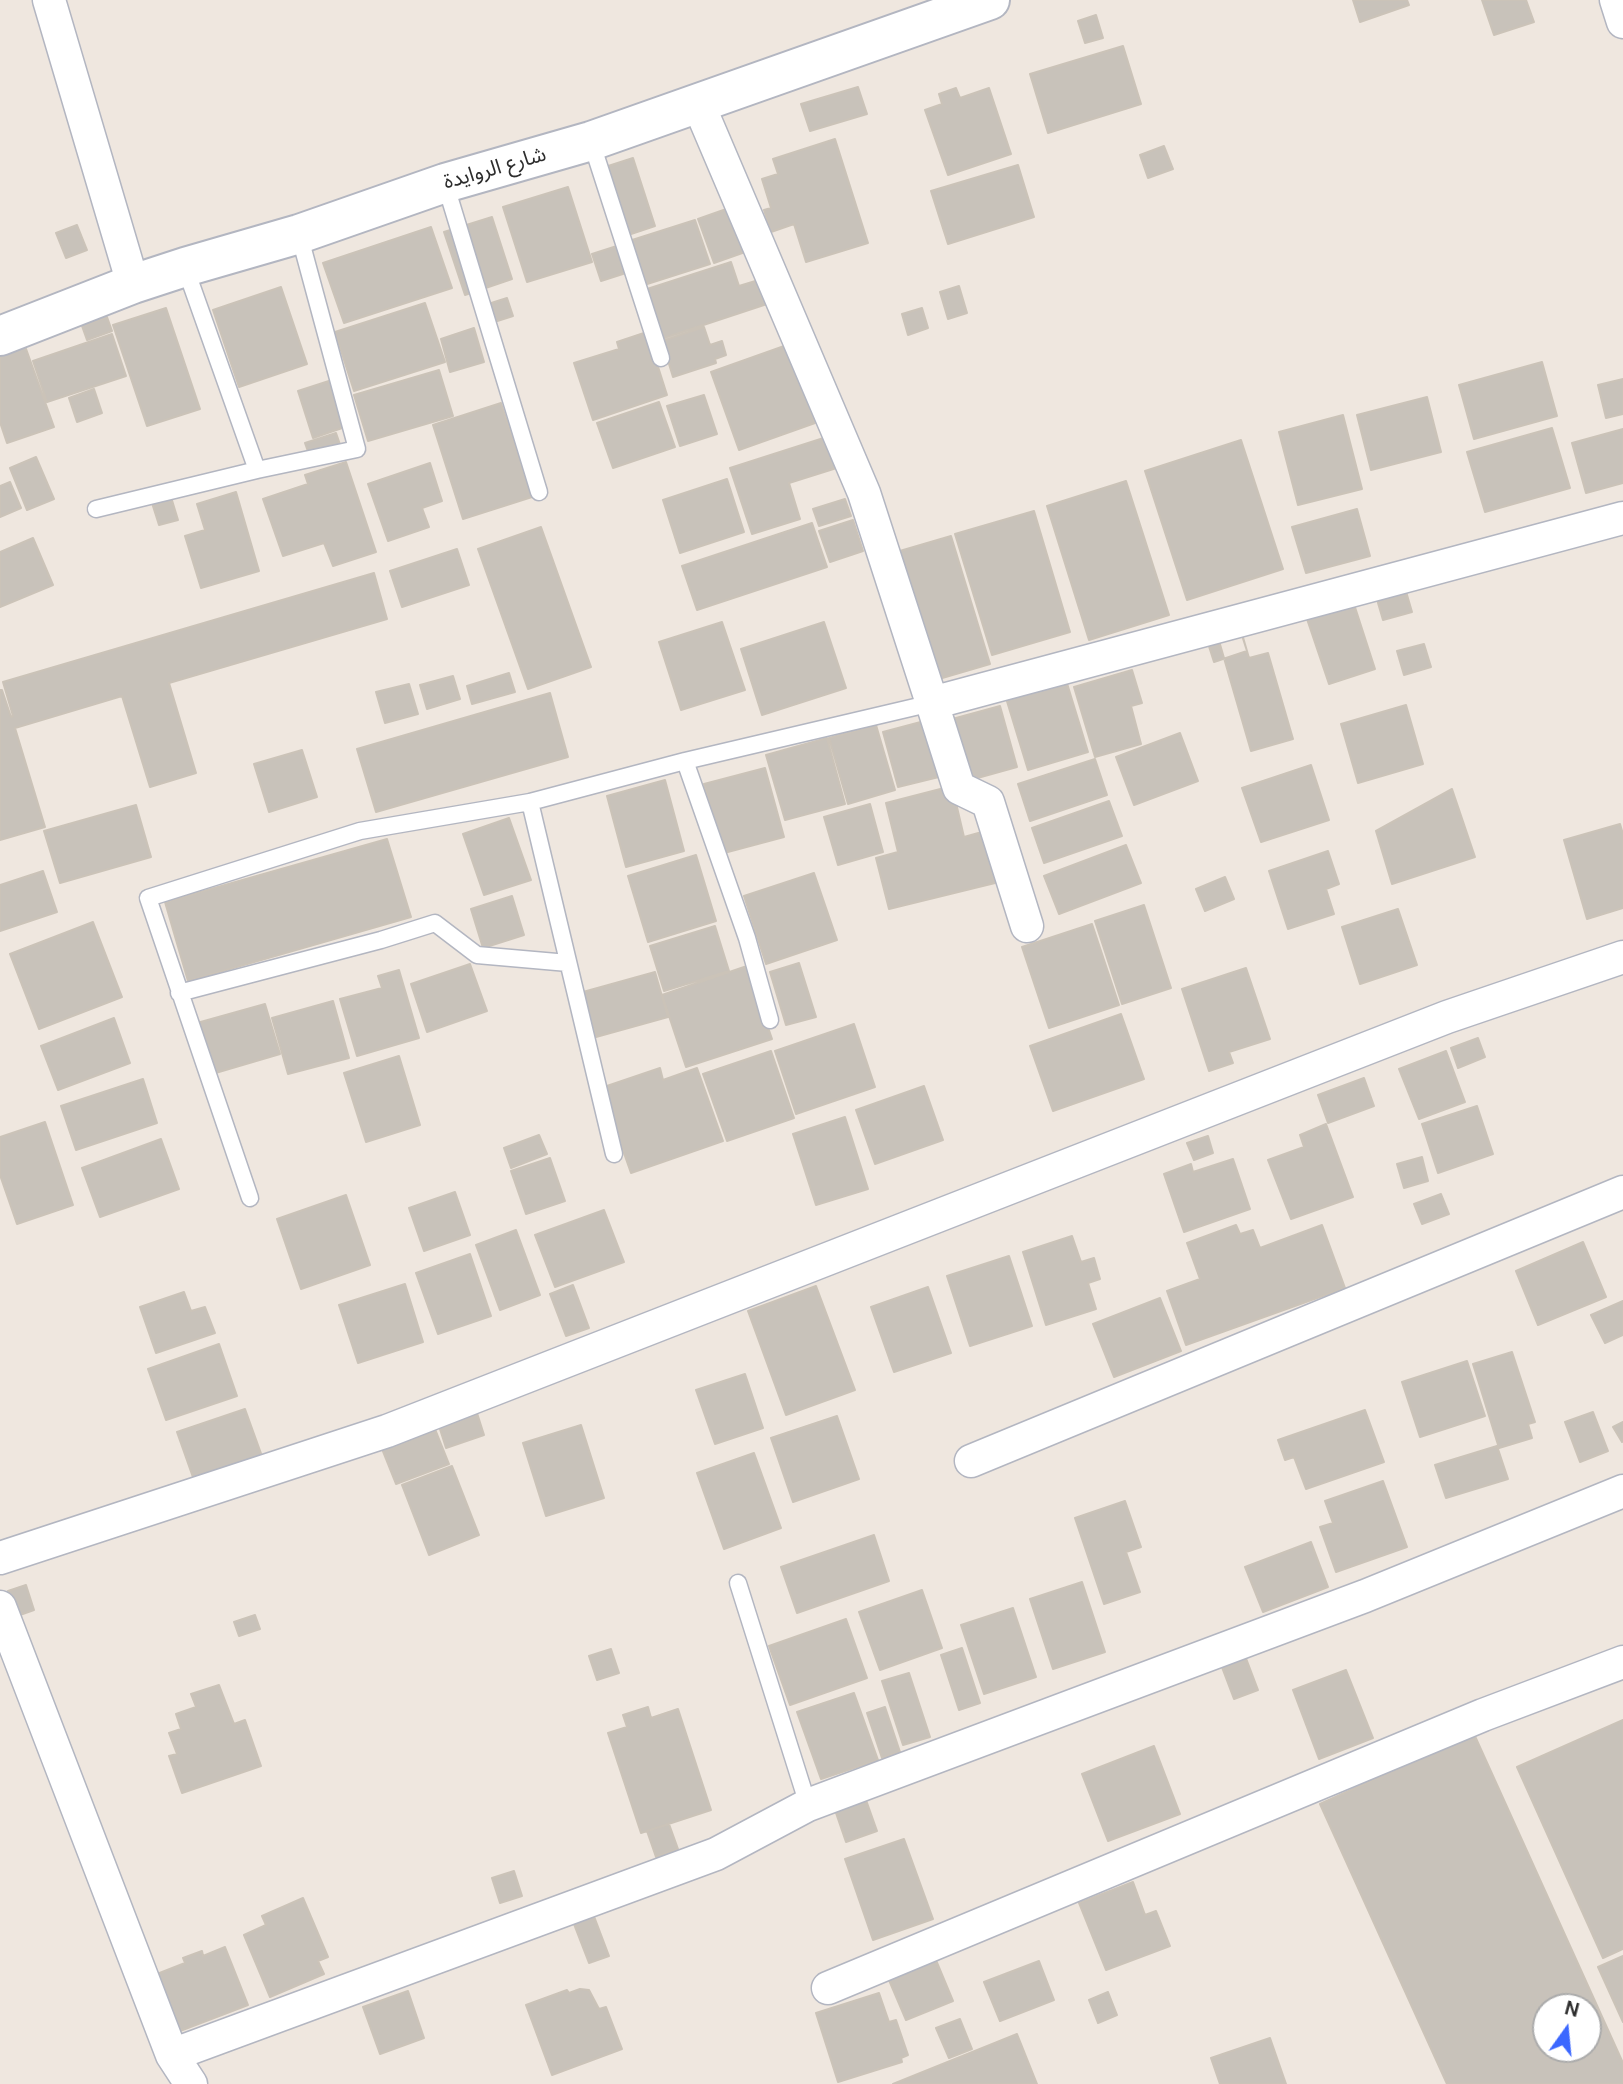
<!DOCTYPE html>
<html>
<head>
<meta charset="utf-8">
<style>
	body { margin:0 }
	#map { position:relative; width:1623px; height:2084px; overflow:hidden; background:#efe7df; font-family:"DM Sans",sans-serif }
	canvas { display:block }
	.north { position:absolute; left:1532px; top:1993px; width:70px; height:70px; box-sizing:border-box; background:#fff; border:2px solid #ababab; border-radius:50%; rotate:15deg; font-size:19px; font-weight:700; line-height:28px; text-align:center; color:#2d2d2d }
	.north::after { content:''; display:block; margin:auto; width:24px; height:32px; background:#3b67ff; clip-path:polygon(50% 0,100% 100%,50% 72%,0 100%) }
</style>
</head>
<body>
<div id="map">
<canvas width="1623" height="2084"></canvas>
<div class="north">N</div>
</div>
<script>
const ctx = document.querySelector('canvas').getContext('2d');
ctx.lineJoin = 'round';
function paint(path, color) { ctx.fillStyle = color; ctx.fill(path, 'evenodd'); }
function strokePath(path, color, width, dash) { ctx.strokeStyle = color; ctx.lineWidth = width; ctx.lineCap = dash ? 'butt' : 'round'; ctx.setLineDash(dash || []); ctx.stroke(path); }
function label(font, color, halo, rows, align = 'center') {
  ctx.font = font + ' "DM Sans","Noto Sans Arabic",sans-serif'; ctx.lineWidth = 5; ctx.setLineDash([]); ctx.textBaseline = 'middle'; ctx.strokeStyle = halo; ctx.fillStyle = color; for (const [text, x, y, turn = 0] of rows) {
    ctx.save(); ctx.translate(x, y); ctx.rotate((+turn || 0) * Math.PI / 180); ctx.textAlign = isNaN(turn) ? turn : align; if (halo) ctx.strokeText(text, 0, 0); ctx.fillText(text, 0, 0); ctx.restore();
  }
}
const building = new Path2D(`
	M1353,0H1407L1409,5L1360,22Z
	M1482,0H1526L1534,22L1494,35Z
	M1096,15L1103,38L1085,43L1078,21Z
	M1123,46L1141,104L1048,133L1030,74Z
	M858,87L867,114L810,131L801,104Z
	M956,88L960,98L989,88L1011,154L948,175L925,110L942,104L939,94Z
	M835,139L868,243L806,262L794,224L771,232L764,210L771,208L762,179L778,174L773,159Z
	M1164,146L1173,169L1148,178L1140,155Z
	M633,158L655,226L625,236L602,168Z
	M1018,165L1034,217L948,244L931,191Z
	M568,187L592,262L527,282L503,207Z
	M732,207L748,251L714,263L698,219Z
	M492,217L512,279L465,295L444,232Z
	M695,220L710,264L644,285L629,241Z
	M77,225L87,250L66,258L56,233Z
	M431,227L452,288L344,323L323,263Z
	M620,245L629,272L601,281L592,254Z
	M731,262L739,286L762,279L770,303L661,339L644,290Z
	M959,286L967,313L948,319L940,292Z
	M281,287L307,364L239,387L213,310Z
	M507,298L513,316L491,323L485,305Z
	M425,303L445,362L354,391L335,332Z
	M166,308L200,409L147,426L113,325Z
	M922,308L928,328L908,335L902,314Z
	M107,317L112,331L87,340L82,326Z
	M704,327L710,345L722,341L726,355L715,359L716,363L673,377L662,341Z
	M474,328L484,362L450,372L441,339Z
	M647,332L667,395L593,420L574,363L619,349L617,342Z
	M112,334L126,376L47,402L33,361Z
	M787,345L815,423L739,450L711,372Z
	M25,346L54,427L7,443L0,422V354Z
	M1542,362L1557,416L1474,439L1459,385Z
	M439,370L453,416L368,441L354,395Z
	M1623,379V414L1606,418L1598,385Z
	M332,380L348,426L313,438L298,391Z
	M94,389L102,413L77,422L69,398Z
	M704,395L717,434L680,446L667,406Z
	M1427,397L1441,452L1371,470L1357,415Z
	M659,402L675,447L613,468L597,423Z
	M501,403L532,497L463,519L433,425Z
	M1343,415L1362,489L1298,505L1279,432Z
	M1552,428L1570,488L1485,512L1467,452Z
	M1623,429V483L1586,493L1572,443Z
	M336,433L343,453L312,463L305,443Z
	M833,435L843,466L789,483L800,519L752,534L730,468Z
	M1241,440L1283,569L1187,600L1145,471Z
	M36,457L54,499L27,510L10,468Z
	M346,462L376,552L333,566L324,543L283,556L263,499L308,484L305,475Z
	M430,463L442,501L422,508L429,527L388,541L368,484Z
	M727,479L744,532L680,553L663,500Z
	M1126,481L1169,615L1089,640L1047,506Z
	M10,482L21,508L0,517V486Z
	M236,492L259,571L201,588L185,536L205,530L197,504Z
	M171,497L178,520L159,525L152,503Z
	M845,499L851,516L819,526L813,509Z
	M1357,509L1370,556L1306,573L1292,527Z
	M1034,511L1070,632L992,655L955,534Z
	M853,520L863,551L830,562L819,531Z
	M812,523L827,567L697,610L682,566Z
	M541,527L591,667L528,689L478,549Z
	M951,536L990,664L932,681L893,553Z
	M33,538L53,585L0,607V552Z
	M457,549L469,585L402,607L390,571Z
	M374,573L387,619L169,683L196,773L150,787L122,696L15,728L45,827L0,840V690H2L11,717L13,716L3,682Z
	M1405,588L1412,612L1383,620L1376,596Z
	M1353,601L1375,669L1329,684L1306,616Z
	M722,622L745,690L681,710L659,642Z
	M824,622L846,688L762,715L741,649Z
	M1239,626L1247,651L1214,662L1206,637Z
	M1240,627L1249,658L1268,653L1293,739L1251,751L1217,634Z
	M1424,644L1431,667L1404,675L1397,651Z
	M1132,670L1142,703L1131,706L1141,744L1095,757L1074,687Z
	M509,673L515,692L472,704L467,686Z
	M453,676L460,699L427,709L420,685Z
	M1066,680L1088,752L1028,770L1006,698Z
	M409,684L418,714L385,723L376,692Z
	M550,693L568,757L376,812L357,749Z
	M1406,705L1423,764L1358,783L1341,724Z
	M1000,706L1017,767L963,782L945,721Z
	M932,719L947,775L898,787L883,732Z
	M876,725L895,790L848,804L829,738Z
	M1180,733L1198,781L1134,805L1116,757Z
	M827,738L845,804L785,820L766,755Z
	M302,750L317,797L269,812L254,764Z
	M1095,759L1107,795L1030,821L1018,784Z
	M1311,765L1329,820L1261,842L1242,788Z
	M765,768L784,837L724,853L704,784Z
	M665,780L684,851L626,867L607,796Z
	M952,786L964,837L982,832L995,883L889,909L876,858L898,852L886,803Z
	M1452,789L1475,857L1392,884L1376,831Z
	M1109,801L1122,836L1044,863L1032,828Z
	M870,804L883,852L838,865L824,817Z
	M136,805L151,857L60,883L44,831Z
	M509,818L531,880L484,895L463,834Z
	M1620,824L1623,834V908L1587,919L1564,840Z
	M387,839L411,917L188,981L165,902Z
	M1126,845L1141,883L1059,914L1044,876Z
	M1328,851L1339,884L1326,889L1334,914L1288,929L1269,871Z
	M696,855L716,921L648,942L628,876Z
	M43,871L57,912L0,931V885Z
	M814,873L837,940L766,964L744,896Z
	M1225,877L1234,899L1205,911L1196,889Z
	M512,896L524,935L483,948L471,909Z
	M1144,905L1171,988L1122,1004L1095,921Z
	M1398,909L1417,965L1360,984L1342,927Z
	M93,922L122,997L39,1029L10,954Z
	M1092,924L1119,1005L1049,1028L1022,947Z
	M715,926L729,971L664,991L650,946Z
	M799,963L816,1017L786,1025L770,972Z
	M470,964L487,1011L427,1032L411,984Z
	M747,966L772,1039L686,1067L662,995Z
	M1246,968L1270,1039L1229,1052L1233,1063L1209,1071L1182,989Z
	M399,970L419,1038L357,1056L340,999L382,988L378,976Z
	M655,972L668,1017L596,1037L583,992Z
	M333,1001L349,1058L288,1074L272,1018Z
	M265,1004L280,1054L212,1074L197,1023Z
	M1121,1014L1144,1079L1053,1111L1030,1046Z
	M114,1018L130,1063L58,1090L41,1046Z
	M854,1024L875,1087L796,1114L775,1051Z
	M1478,1038L1485,1057L1458,1068L1451,1048Z
	M771,1051L794,1118L727,1141L703,1074Z
	M1446,1051L1465,1102L1419,1119L1399,1069Z
	M399,1056L420,1125L366,1142L344,1073Z
	M660,1068L663,1080L697,1068L723,1141L631,1173L601,1088Z
	M1364,1078L1374,1106L1328,1123L1318,1095Z
	M143,1079L157,1123L76,1150L61,1106Z
	M924,1086L943,1140L875,1164L856,1110Z
	M1477,1106L1493,1154L1438,1173L1422,1124Z
	M845,1117L868,1189L816,1205L793,1134Z
	M45,1122L73,1205L17,1224L0,1175V1137Z
	M1326,1124L1353,1197L1291,1219L1268,1160L1304,1147L1300,1135Z
	M539,1135L547,1154L511,1168L504,1148Z
	M1208,1136L1213,1153L1194,1160L1187,1143Z
	M161,1139L179,1189L100,1217L82,1168Z
	M1422,1157L1428,1181L1404,1188L1397,1164Z
	M550,1158L565,1201L526,1214L511,1171Z
	M1233,1159L1250,1209L1184,1232L1164,1174L1191,1164L1193,1172Z
	M455,1192L470,1235L424,1251L409,1208Z
	M1441,1194L1449,1214L1422,1224L1414,1204Z
	M346,1195L370,1265L301,1289L277,1219Z
	M604,1210L624,1262L555,1287L535,1235Z
	M1236,1225L1240,1234L1253,1230L1260,1248L1322,1225L1345,1288L1186,1345L1167,1291L1200,1279L1187,1243Z
	M516,1230L540,1295L500,1310L476,1245Z
	M1072,1236L1081,1262L1094,1258L1100,1279L1088,1283L1096,1309L1046,1325L1023,1252Z
	M1583,1242L1606,1297L1538,1325L1516,1271Z
	M470,1254L491,1316L438,1334L416,1273Z
	M1009,1256L1032,1326L970,1346L947,1276Z
	M405,1284L423,1342L358,1363L339,1305Z
	M573,1285L589,1328L566,1336L550,1294Z
	M816,1286L855,1390L786,1415L748,1311Z
	M928,1287L951,1353L894,1372L871,1307Z
	M184,1292L191,1311L205,1307L215,1333L156,1353L140,1307Z
	M1160,1298L1181,1351L1114,1377L1093,1324Z
	M1623,1301V1335L1605,1343L1591,1315Z
	M219,1344L237,1396L166,1420L148,1369Z
	M1512,1352L1535,1422L1528,1424L1532,1438L1499,1448L1473,1364Z
	M1467,1361L1485,1416L1420,1437L1402,1382Z
	M745,1374L763,1428L715,1444L696,1390Z
	M245,1409L263,1459L195,1483L177,1432Z
	M1365,1410L1384,1462L1306,1489L1294,1457L1285,1460L1278,1440Z
	M1593,1412L1608,1451L1580,1462L1565,1422Z
	M477,1413L484,1435L446,1448L439,1426Z
	M837,1416L859,1479L793,1502L771,1438Z
	M1623,1422V1441L1622,1442L1613,1427Z
	M581,1425L604,1498L546,1516L523,1443Z
	M435,1429L449,1464L396,1484L382,1449Z
	M1497,1446L1508,1479L1446,1498L1435,1465Z
	M754,1453L781,1528L724,1549L697,1473Z
	M452,1466L479,1535L429,1555L402,1485Z
	M1383,1481L1407,1547L1336,1572L1320,1527L1333,1523L1325,1501Z
	M1125,1501L1141,1547L1126,1552L1140,1592L1104,1604L1075,1518Z
	M874,1535L889,1581L797,1613L781,1567Z
	M1311,1542L1328,1587L1263,1612L1245,1567Z
	M1082,1582L1105,1652L1053,1669L1030,1599Z
	M26,1585L34,1610L17,1616L8,1591Z
	M922,1590L942,1648L880,1670L859,1612Z
	M1013,1608L1036,1677L984,1694L961,1625Z
	M255,1615L260,1629L239,1636L234,1622Z
	M846,1619L867,1678L790,1705L769,1646Z
	M962,1648L980,1703L959,1710L941,1655Z
	M611,1649L619,1673L597,1680L589,1656Z
	M1244,1653L1258,1690L1234,1699L1220,1662Z
	M1346,1670L1373,1738L1319,1759L1293,1690Z
	M909,1673L930,1737L903,1745L882,1681Z
	M219,1685L234,1724L245,1720L261,1766L182,1793L169,1756L177,1754L169,1733L181,1729L176,1714L196,1707L191,1694Z
	M854,1693L878,1760L821,1779L797,1712Z
	M648,1707L651,1718L678,1709L711,1810L641,1833L608,1733L627,1727L623,1715Z
	M885,1707L900,1752L882,1758L867,1713Z
	M1623,1720V1949L1603,1958L1517,1767Z
	M1474,1734L1623,2063V2084H1447L1320,1804ZM1546,2007H1588V2049H1546Z
	M1154,1746L1180,1814L1108,1841L1082,1774Z
	M866,1800L877,1831L846,1842L835,1810Z
	M669,1824L678,1849L656,1857L647,1831Z
	M904,1839L933,1919L873,1940L845,1859Z
	M514,1871L522,1896L500,1903L492,1878Z
	M1133,1882L1145,1915L1156,1911L1170,1946L1106,1970L1079,1903Z
	M303,1898L328,1957L318,1961L324,1974L270,1997L244,1935L266,1925L262,1916Z
	M592,1911L609,1956L589,1963L572,1919Z
	M225,1947L248,2005L180,2031L157,1974L185,1963L183,1958L202,1951L203,1956Z
	M933,1953L953,2001L906,2020L886,1973Z
	M1623,1956V2022L1598,1967Z
	M1039,1961L1054,2000L1000,2021L984,1982Z
	M580,1989L589,1990L599,2009L606,2007L622,2049L552,2075L526,2005L567,1990L569,1993Z
	M408,1991L424,2038L380,2054L363,2007Z
	M1108,1992L1117,2015L1098,2023L1089,2000Z
	M879,1993L889,2022L896,2020L908,2055L901,2058L902,2062L838,2082L816,2013Z
	M960,2019L972,2049L949,2058L936,2028Z
	M1017,2034L1037,2084H893Z
	M1270,2038L1286,2084H1220L1211,2058Z`);
const lane = new Path2D(`
	M591,141L661,358
	M445,183L539,492
	M185,267L257,470
	M96,509L257,470L357,449L299,234
	M685,761L747,938L770,1020
	M530,802L614,1154
	M179,993L381,940L435,923L477,955L568,963
	M250,1198L148,898L360,831L530,802L685,761L932,703
	M738,1583L808,1805`);
const street = new Path2D(`
	M49,0L133,284
	M1616,0L1623,22
	M698,103L864,493L932,703L1623,518
	M932,703L959,788L988,802L1027,926
	M971,1461L1623,1192
	M0,1558L387,1431L1447,1017L1623,957
	M0,1607L172,2055L191,2084
	M828,1988L1483,1715L1623,1662
	M172,2055L716,1854L808,1805L1365,1596L1623,1491`);
const secondary = new Path2D(`
	M0,336L133,284L185,267L299,234L445,183L591,141L990,0`);
const streetNames = [
	["شارع الروايدة",495,169,-16]
];
paint(building, '#c8c2ba');
strokePath(building, '#cbc3b8', 2);
strokePath(lane, '#b3b6c1', 19);
strokePath(street, '#b3b6c1', 35);
strokePath(secondary, '#b3b6c1', 42);
strokePath(lane, '#fff', 16);
strokePath(street, '#fff', 32);
strokePath(secondary, '#fff', 38);
label('21px', '#2d2d2d', '#fff', streetNames);
</script>
</body>
</html>
